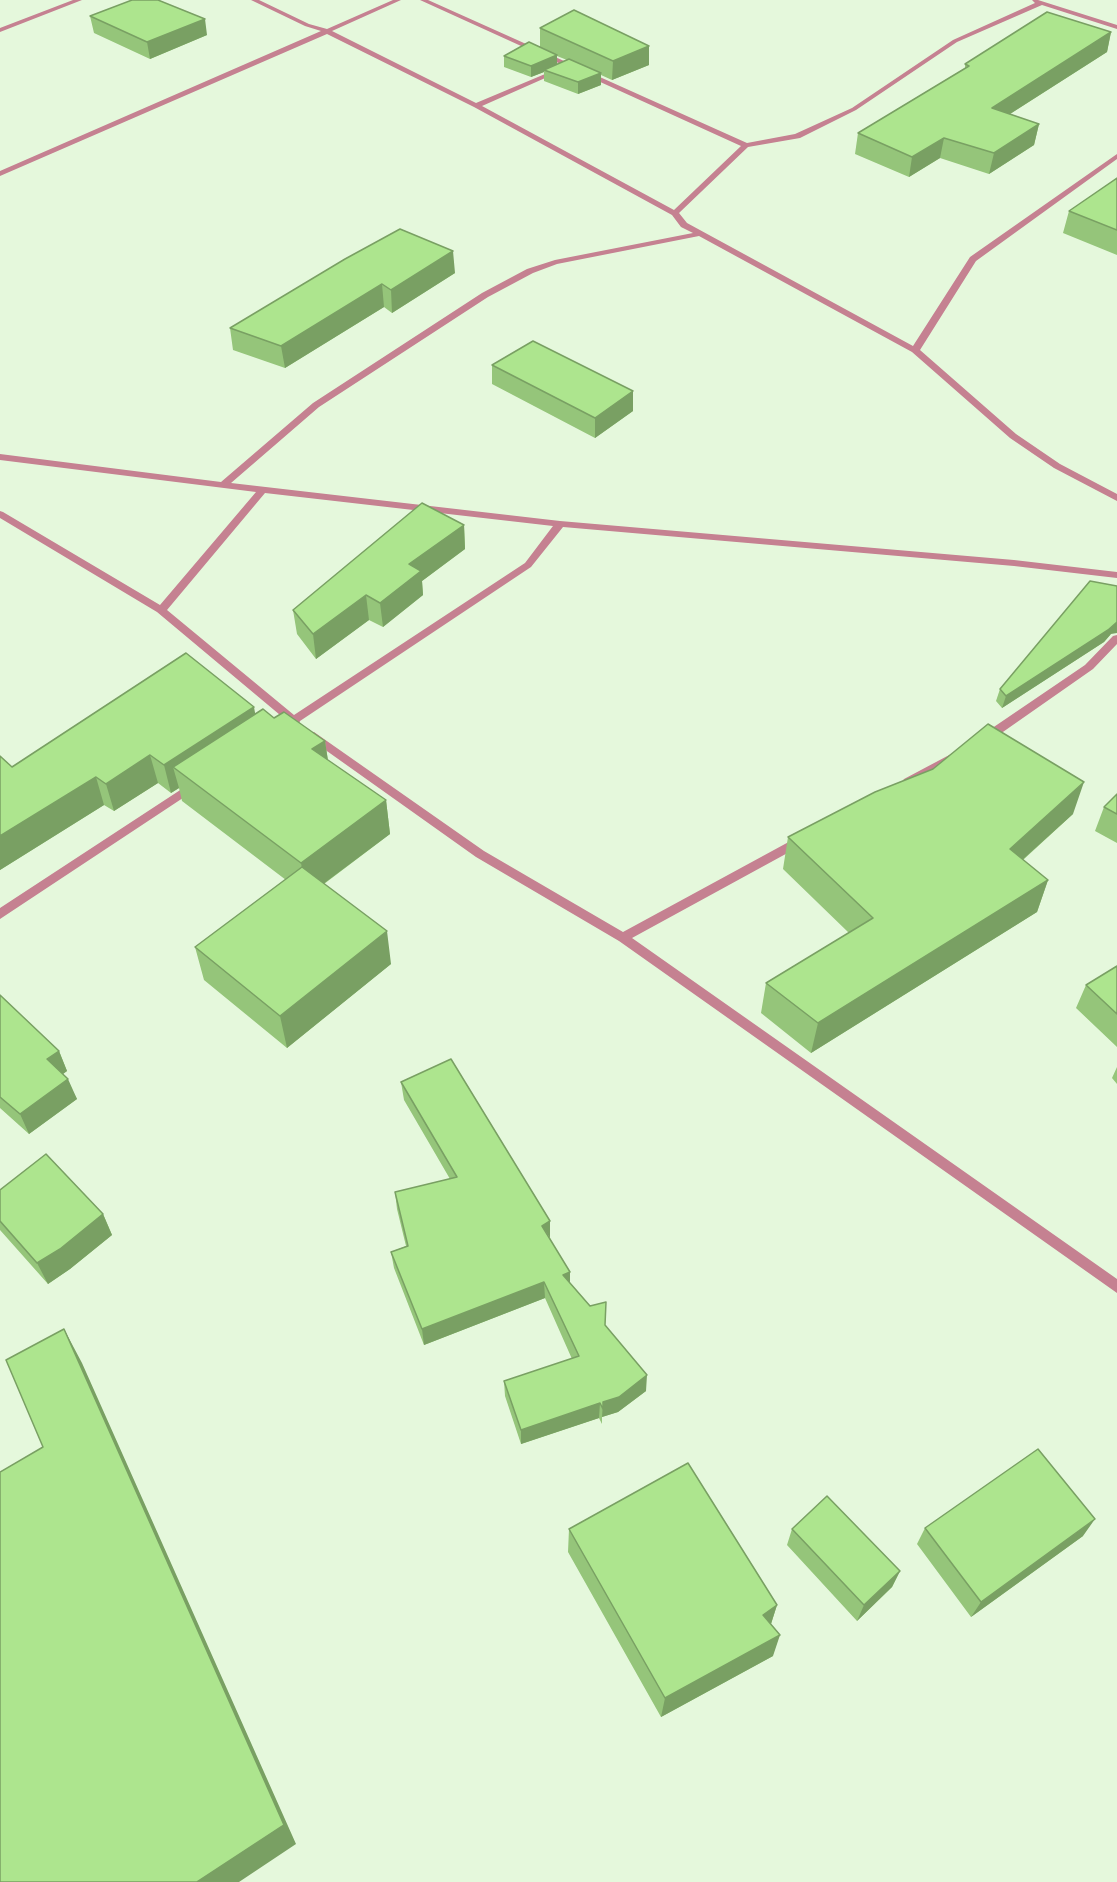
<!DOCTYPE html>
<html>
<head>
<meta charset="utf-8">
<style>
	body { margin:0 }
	canvas { display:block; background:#e5f8dc }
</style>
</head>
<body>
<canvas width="1117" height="1882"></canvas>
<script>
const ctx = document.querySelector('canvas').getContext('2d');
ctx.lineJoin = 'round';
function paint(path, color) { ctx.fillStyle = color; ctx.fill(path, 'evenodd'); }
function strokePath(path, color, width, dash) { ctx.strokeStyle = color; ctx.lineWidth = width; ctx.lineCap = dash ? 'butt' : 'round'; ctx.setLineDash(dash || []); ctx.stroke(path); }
const street = new Path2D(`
	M73,0H82L0,32V28Z
	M251,0H259L309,24L327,29L393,0H401L332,31L476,103L557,69H561V71L482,106L674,210L741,146L420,0H428L747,143L795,134L852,108L953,40L1035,3L1032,0H1038L1117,25V29L1042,5L957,42L856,110L800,138L748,147L679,213L687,223L913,346L970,257L1117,154V159L976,261L920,350L1016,434L1060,464L1117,494V501L1054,468L1010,438L912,352L699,236L557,264L533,273L488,297L319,407L231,483L560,521L1014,560L1117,572V578L1014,566L563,527L531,567L300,721L299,724L289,727L285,726L284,723L286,720L157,612L0,518V511L3,512L160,605L256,492L0,460V454L221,482L313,403L482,293L527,269L555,260L693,233L681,227L672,215L474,107L327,34L0,176V171L321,31L305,26ZM265,493L553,526L525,563L294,715L167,610Z
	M1117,635V644L1093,669L990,741H982L981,738L982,735L1085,665L1113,636Z
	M314,732L484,851L623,932L796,838H804L806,841L804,844L632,938L1117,1279V1293L619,941L476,857L310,739L309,736L310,733Z
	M953,753L958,757L957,760L912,785H904L902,782L904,779Z
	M194,781L200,785L198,788L0,919V908Z`);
const wall = new Path2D(`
	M90,16L207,35L150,59L94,33Z
	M540,28L649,46V65L612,80L601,75V85L578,94L544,81V72L531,77L504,67V56L540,46ZM557,56L567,60L557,64Z
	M1111,32L1107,52L1010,114L1039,124L1034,145L989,174L940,158L909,177L855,154L858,133L965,68V64Z
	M1117,178V255L1063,233L1069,211Z
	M345,259L455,273L392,313L384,307L285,368L233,350L230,328Z
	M492,365L633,391V411L595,438L492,384Z
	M464,525L465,549L422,581L423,595L383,627L369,620L316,659L297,634L293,610Z
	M1111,634L1104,642L1002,708L996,701L1000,689Z
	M255,714L274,718L325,741L328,760L386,800L390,834L324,884L391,964L287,1048L204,980L195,947L286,880L182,801L179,788L171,793L158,783L114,811L104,805L0,870V756L12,767Z
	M1117,794V843L1095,831L1104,807Z
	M1073,814L1023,860L1048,880L1037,912L811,1053L761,1013L766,983L849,933L783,869L788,837Z
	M1117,966V1047L1076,1008L1086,985Z
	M0,995L59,1051L67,1071L63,1074L77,1099L29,1134L0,1108Z
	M1117,1067V1084L1112,1078Z
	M401,1082L550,1239L570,1283L605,1325L646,1391L618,1412L602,1417V1424L599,1418L521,1444L505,1396L504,1381L572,1359L545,1298L424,1345L394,1268L391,1252L406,1246L397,1209L395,1192L450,1179L404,1100Z
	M0,1190L103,1214L112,1235L70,1269L48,1284L0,1230Z
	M925,1528L1083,1536L971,1617L917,1544Z
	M569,1529L777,1605L771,1624L773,1656L661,1717L568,1552Z
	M792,1529L900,1571L892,1587L857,1621L787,1545Z`);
const shadedWall = new Path2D(`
	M205,19L207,35L150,59L147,42Z
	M1111,32L1107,52L988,128L992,108Z
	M649,46V65L612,80L613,61Z
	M557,55V66L544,70V72L531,77V66Z
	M601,73V85L578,94V82Z
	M1039,124L1034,145L989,174L994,153Z
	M944,138L940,158L909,177L912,157Z
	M453,251L455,273L392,313L391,290Z
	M382,284L384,307L285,368L281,346Z
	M633,391V411L595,438V418Z
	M464,525L465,549L422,581L423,595L383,627L380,603L409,564Z
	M366,595L369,620L316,659L313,634Z
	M1116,622H1117V633L1111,634L1104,642L1002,708L1006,696Z
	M254,707L259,735L173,767L179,788L171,793L164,765Z
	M325,741L330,775L312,749Z
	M150,755L158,783L114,811L106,784Z
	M96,777L104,805L0,870V836Z
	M1084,782L1073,814L1000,880L1010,849Z
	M386,800L390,834L307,896L301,863Z
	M1048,880L1037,912L811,1053L818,1023Z
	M387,931L391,964L287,1048L280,1016Z
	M59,1051L67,1071L56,1079L47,1059Z
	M68,1079L77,1099L29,1134L20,1114Z
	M103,1214L112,1235L70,1269L48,1284L37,1263Z
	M550,1221V1238L542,1226Z
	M570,1272V1288L563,1275Z
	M544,1282L545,1298L424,1345L422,1329Z
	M64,1329L82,1363L296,1844L239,1882H197Z
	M647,1375L646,1391L618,1412L602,1417L603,1402Z
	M600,1403L599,1418L521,1444V1430Z
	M1095,1519L1083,1536L971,1617L981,1602Z
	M900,1571L892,1587L857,1621L864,1605Z
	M777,1605L770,1627L763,1615Z
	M780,1635L773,1656L661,1717L665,1698Z`);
const building = new Path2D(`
	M132,0H158L205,19L147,42L90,16Z
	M574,10L649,46L613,61L540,28Z
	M1047,12L1111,32L992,108L1039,124L994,153L944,138L912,157L858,133L969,66L965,64Z
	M529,42L557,55L531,66L504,56Z
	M569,59L601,73L578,82L544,70Z
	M1117,178V230L1069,211Z
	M400,229L453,251L391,290L382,284L281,346L230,328L345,259Z
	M533,341L633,391L595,418L492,365Z
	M422,503L464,525L409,564L421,571L380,603L366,595L313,634L293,610Z
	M1090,581L1117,586V622L1108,630L1006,696L1000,689Z
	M186,653L254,707L164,765L150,755L106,784L96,777L0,836V756L12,767Z
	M263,709L274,718L284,712L325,741L312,749L386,800L301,863L173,767Z
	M988,724L1084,782L1010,849L1048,880L818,1023L766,983L873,918L788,837L875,792L933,769Z
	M1117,794V814L1104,807Z
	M302,867L387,931L280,1016L195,947Z
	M1117,966V1014L1086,985Z
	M0,995L59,1051L47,1059L68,1079L20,1114L0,1097Z
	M451,1059L550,1221L542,1226L570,1272L563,1275L590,1306L606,1302L605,1325L647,1375L619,1397L603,1402V1409L600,1403L521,1430L504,1381L579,1356L544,1282L422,1329L391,1252L408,1246L395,1192L457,1177L401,1082Z
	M46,1154L103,1214L60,1249L37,1263L0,1221V1190Z
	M64,1329L284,1825L197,1882H0V1472L43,1447L6,1360Z
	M1038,1449L1095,1519L981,1602L925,1528Z
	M688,1463L777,1605L763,1615L780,1635L665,1698L569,1529Z
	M827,1496L900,1571L864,1605L792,1529Z`);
paint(street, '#c58191');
paint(wall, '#95c57a');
paint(shadedWall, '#79a063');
paint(building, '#ade58e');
strokePath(building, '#79a063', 1.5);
</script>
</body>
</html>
